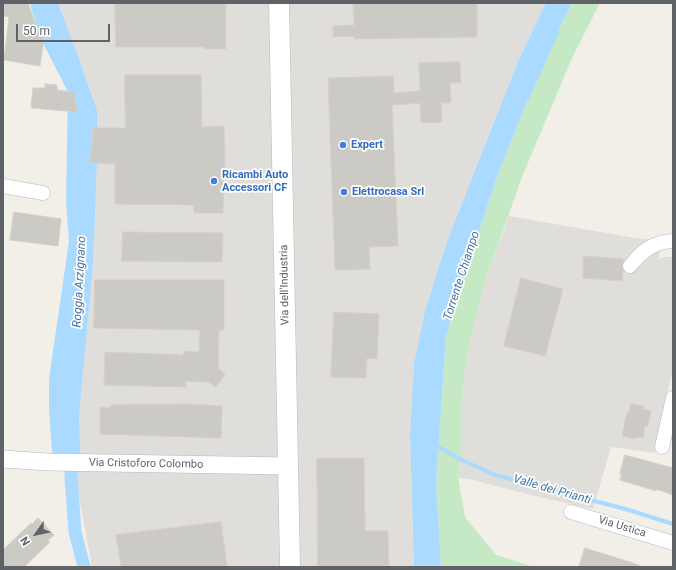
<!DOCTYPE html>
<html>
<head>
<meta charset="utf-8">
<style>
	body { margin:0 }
	#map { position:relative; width:676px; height:570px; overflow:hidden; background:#f1efe8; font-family:Roboto,sans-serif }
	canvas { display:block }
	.frame { position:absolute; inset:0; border:4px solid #5f6368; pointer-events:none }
	.north { position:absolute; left:16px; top:514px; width:40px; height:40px; -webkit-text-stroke:3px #fff; paint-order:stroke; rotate:237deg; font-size:11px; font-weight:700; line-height:16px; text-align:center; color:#5f6368 }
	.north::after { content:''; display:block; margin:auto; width:14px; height:18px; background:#5f6368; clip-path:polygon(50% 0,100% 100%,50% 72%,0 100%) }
	.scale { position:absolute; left:16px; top:24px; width:94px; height:18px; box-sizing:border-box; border:2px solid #5f6368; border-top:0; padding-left:5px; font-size:12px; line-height:14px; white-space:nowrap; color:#5f6368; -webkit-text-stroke:3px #fff; paint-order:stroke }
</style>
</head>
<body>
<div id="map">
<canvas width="676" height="570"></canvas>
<div class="frame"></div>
<div class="north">N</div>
<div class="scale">50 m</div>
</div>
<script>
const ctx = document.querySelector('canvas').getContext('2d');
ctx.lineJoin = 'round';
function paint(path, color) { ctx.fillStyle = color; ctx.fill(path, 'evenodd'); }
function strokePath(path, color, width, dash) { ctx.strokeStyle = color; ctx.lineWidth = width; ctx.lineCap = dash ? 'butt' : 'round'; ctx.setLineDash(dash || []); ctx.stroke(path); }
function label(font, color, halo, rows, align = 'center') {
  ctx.font = font + ' Roboto,sans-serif'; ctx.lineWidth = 3.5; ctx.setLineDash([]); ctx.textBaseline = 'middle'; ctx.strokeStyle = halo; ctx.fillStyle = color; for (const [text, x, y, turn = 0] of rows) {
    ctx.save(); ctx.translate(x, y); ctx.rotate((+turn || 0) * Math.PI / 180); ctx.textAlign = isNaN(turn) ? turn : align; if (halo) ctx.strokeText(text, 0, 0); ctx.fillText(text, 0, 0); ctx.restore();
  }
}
const industrial = new Path2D(`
	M58,3H546L519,59L446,244L425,311L414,363L410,434L414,567H92L73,464H81L79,417L93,265L97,164L90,163L93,128H96L97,110L77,53Z
	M509,216L635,238L662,241L658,260L664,257H673V367L655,453L611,447L593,509L531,495L469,479L458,478L461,455V410L465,369L471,336L484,284Z`);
const green = new Path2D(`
	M572,3H600L572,58L522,177L484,284L471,336L465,369L461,410V455L458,478L465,517L496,555L534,567H441L436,483L446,336L461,284L497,177L547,52Z`);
const water = new Path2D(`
	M28,3H58L77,53L97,110V128H93L90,163L97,164L93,265L79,417L81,464L53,463L49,411V379L69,241L66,203L68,92L43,43L44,36L37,28L30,3Z
	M546,3H572L547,52L497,177L461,284L446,336L436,483L441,567H414L410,434L414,363L425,311L446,244L519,59Z`);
const stream = new Path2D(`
	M527,99L557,32
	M435,445L462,460L495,475L629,510L673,524`);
const canal = new Path2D(`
	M72,454L71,477L75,532L84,567`);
const building = new Path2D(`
	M3,3H28L37,28L44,36L40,66L4,60L9,17L3,16Z
	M115,3H226V49H205V47H116Z
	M353,3H477V37L354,39V36L333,37V26L354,25Z
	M460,62L461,83H450L451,103H441L442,122L421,123L420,103L392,105L398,246L369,247L370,269L335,270L328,78L393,76L394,93L420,91L419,63Z
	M125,75H201L202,127L224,126L225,166H224L223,213H194V205L115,204V164L90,163L93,128H125Z
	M45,84L57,85V90L74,92L78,112L31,108L33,88H45Z
	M14,212L61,219L58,246L10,240Z
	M123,232L223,233L222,262L122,261Z
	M584,256L624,259L622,265L623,270L622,281L583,278Z
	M521,278L563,289L545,356L504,346Z
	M95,280H224V330H219L218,368L225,374L216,387L209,382L185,381L186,387L104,385L105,352L183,355L184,351L199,352L200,330L94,328Z
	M334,312L379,314L377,359L367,358L366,378L331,377Z
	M187,404L222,406L221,438L100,434V407L111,408V405Z
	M631,404L644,406L643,409L651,411L648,426H645L643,438L636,437L635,439L622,436L627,412L629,413Z
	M625,455L673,468V495L656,489V491L620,480L622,474H620Z
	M317,458H364L365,531H388L389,567H318Z
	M38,518L54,535L48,540L50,542L24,567H3V550L31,523L32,524Z
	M221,522L227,567H121L116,535Z
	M585,548L639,565V567H579Z`);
const minor = new Path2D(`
	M3,186L43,193
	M630,266C642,251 653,242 673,241
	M662,447L673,398
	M571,512L673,543`);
const tertiary = new Path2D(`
	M3,459L48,462L288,466`);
const secondary = new Path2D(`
	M279,3L290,567`);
const markers = [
	[343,145,4,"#3f7fe0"],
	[214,181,4,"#3f7fe0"],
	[344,192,4,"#3f7fe0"]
];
const shopNames = [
	["Expert",351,145],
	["Ricambi Auto",222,175],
	["Accessori CF",222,188],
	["Elettrocasa Srl",352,192]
];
const streetNames = [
	["Via dell'Industria",285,285,-91],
	["Via Cristoforo Colombo",146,464,1],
	["Via Ustica",622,527,17]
];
const waterNames = [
	["Torrente Chiampo",462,276,-72],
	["Roggia Arzignano",80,282,-87],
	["Valle dei Prianti",552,490,16]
];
paint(industrial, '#e0deda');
paint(green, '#c5e8c5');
paint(water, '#aadaff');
strokePath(stream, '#aadaff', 4);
strokePath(canal, '#aadaff', 13);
paint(building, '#cccac5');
strokePath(building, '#d6d1c6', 1);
strokePath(minor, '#b5b8bc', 15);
strokePath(tertiary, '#b5b8bc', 18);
strokePath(secondary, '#b6babf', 21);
strokePath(minor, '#fff', 14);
strokePath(tertiary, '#fff', 17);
strokePath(secondary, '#fff', 20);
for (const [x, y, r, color] of markers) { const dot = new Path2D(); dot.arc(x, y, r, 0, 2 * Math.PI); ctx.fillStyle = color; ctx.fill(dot); strokePath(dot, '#fff', 1.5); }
label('bold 11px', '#366cbe', '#fff', shopNames, 'left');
label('11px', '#5f6368', '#fff', streetNames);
label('italic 12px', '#4174aa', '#fff', waterNames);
</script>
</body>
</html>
